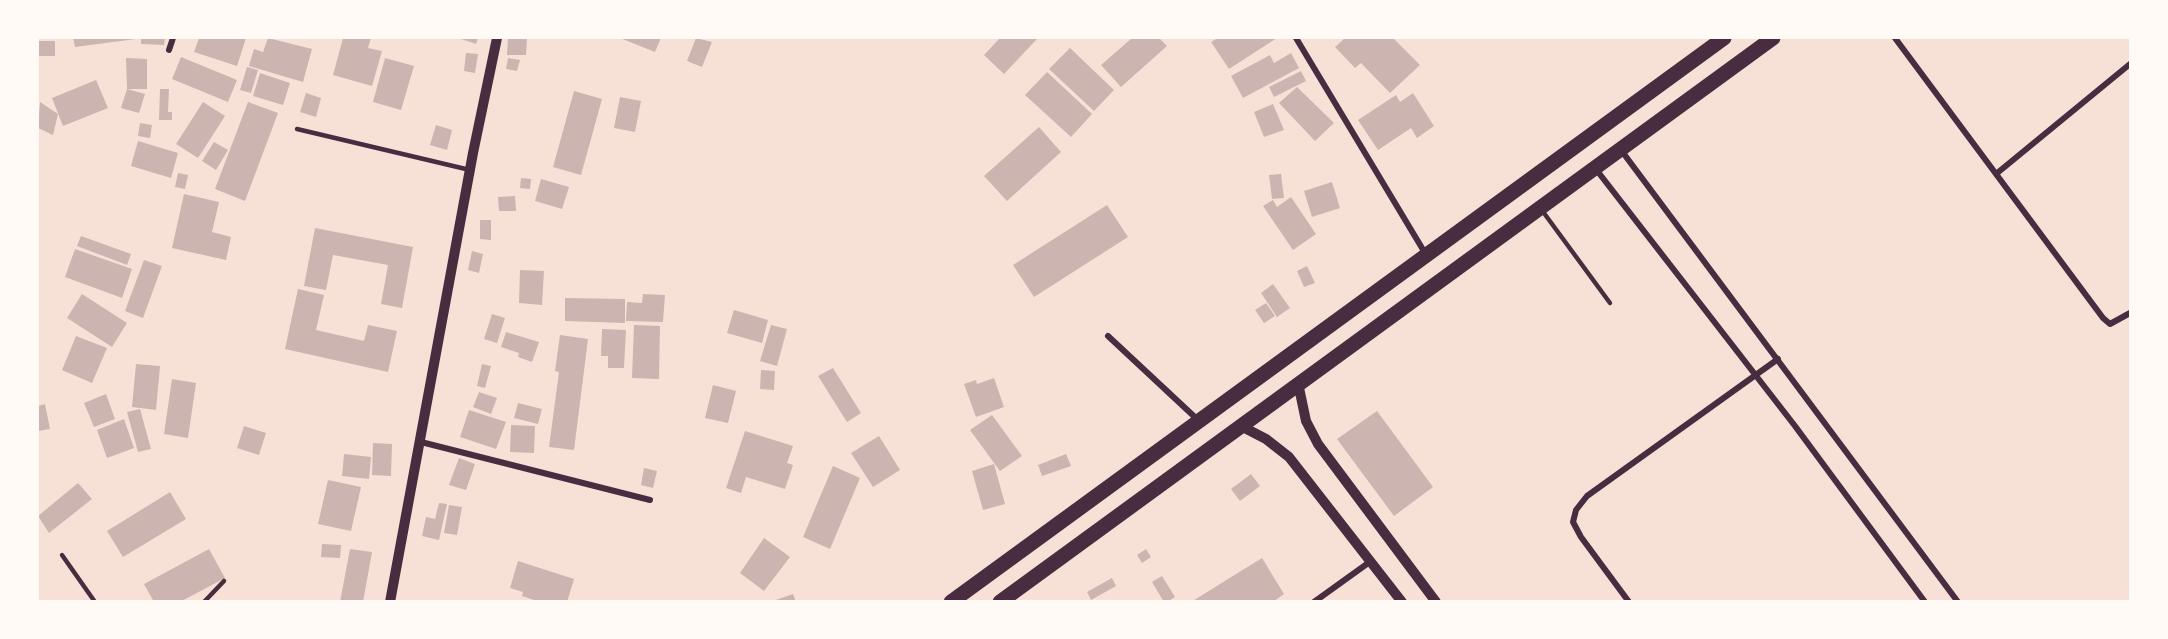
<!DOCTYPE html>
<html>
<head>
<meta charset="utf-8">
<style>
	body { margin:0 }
	#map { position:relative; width:2168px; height:639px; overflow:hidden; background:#f7e1d7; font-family:Poppins,sans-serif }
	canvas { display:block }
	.frame { position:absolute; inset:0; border:39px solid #fffaf5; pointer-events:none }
</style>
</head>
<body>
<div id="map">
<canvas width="2168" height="639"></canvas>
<div class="frame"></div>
</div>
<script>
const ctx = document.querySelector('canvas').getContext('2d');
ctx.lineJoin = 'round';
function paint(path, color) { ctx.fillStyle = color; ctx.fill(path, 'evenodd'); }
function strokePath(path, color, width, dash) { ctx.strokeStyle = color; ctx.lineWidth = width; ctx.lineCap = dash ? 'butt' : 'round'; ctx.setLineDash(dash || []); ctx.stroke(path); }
const building = new Path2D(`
	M73,38H136V39L75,47Z
	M141,38H165L164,45L141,44Z
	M199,38H246L237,66L194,52Z
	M268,38L312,49L303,82L249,66L254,49L263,52Z
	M343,38H371L368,48L382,51L372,86L333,75Z
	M458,38H478L476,44Z
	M508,38H527L526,55H507Z
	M620,38H661L655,52Z
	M696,38L712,42L702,67L687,61Z
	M1000,38H1036L1037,39L1004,74L984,55Z
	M1132,38H1159L1167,46L1121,87L1101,65Z
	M1218,38H1277L1229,69L1211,42Z
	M1345,38H1393L1420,65L1390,93L1361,63L1355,68L1335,47Z
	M38,41H55V56H38Z
	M1070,48L1114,90L1094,111L1049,69Z
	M466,53L478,54L475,73L464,71Z
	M1291,53L1299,68L1243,98L1231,76L1270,55L1274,63Z
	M181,57L237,80L228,102L172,79Z
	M126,58L147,59V89H127L145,94L139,113L121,108L127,89Z
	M385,58L414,66L401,110L373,102Z
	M508,58L520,60L517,71L506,69Z
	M247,67L258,70L251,93L240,90Z
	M1301,71L1306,81L1274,97L1269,87Z
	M1047,72L1092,114L1071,137L1025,95Z
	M260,73L290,83L283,105L253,96Z
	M96,80L108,108L63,126L52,98Z
	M1297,87L1334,123L1315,141L1279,103Z
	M160,89H169L168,112H172V120H159Z
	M574,91L602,99L581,175L553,167Z
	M306,93L321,98L316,117L300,112Z
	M1413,93L1434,126L1417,138L1411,128L1378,150L1358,120L1396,95L1400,102Z
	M620,97L641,101L635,132L614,128Z
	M40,102L58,114L53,135L38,128Z
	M203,102L225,116L198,158L176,144Z
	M248,102L278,113L245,201L215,189Z
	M1273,104L1284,130L1264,137L1254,112Z
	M140,123L152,125L150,138L138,136Z
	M436,125L452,130L447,150L430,145Z
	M1039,127L1061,152L1007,201L984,176Z
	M138,141L178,153L171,178L131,166Z
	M214,142L228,150L216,170L202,161Z
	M178,173L188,175L185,189L175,187Z
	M1281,174L1284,198L1272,199L1269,175Z
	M521,178L531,179L530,189L520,188Z
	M541,179L569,187L562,209L535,201Z
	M1332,182L1340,208L1312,217L1304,191Z
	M184,194L219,202L212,232L231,237L226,260L172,248Z
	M515,196L516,211H499L498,197Z
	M1291,197L1316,234L1293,250L1263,206L1273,200L1277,207Z
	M1107,205L1128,237L1034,297L1013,265Z
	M480,220H491V240L480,239Z
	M315,228L413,247L402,308L381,304L388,265L333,255L326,290L304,286Z
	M81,236L131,254L127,265L77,246Z
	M75,249L132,269L122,298L65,277Z
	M472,251L483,254L479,273L468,270Z
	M144,260L162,266L143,318L125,311Z
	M1307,266L1315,283L1304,287L1297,271Z
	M520,270L544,271L542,305L519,303Z
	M1273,284L1290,308L1277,317L1261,293Z
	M298,289L324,295L316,330L364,341L368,325L397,331L388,372L285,349Z
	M82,294L127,323L112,347L67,318Z
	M643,294L665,295L663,322L626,321L627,302L642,303Z
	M565,298L625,299V323L565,321Z
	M1266,303L1275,316L1264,323L1255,310Z
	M734,310L768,320L762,343L727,333Z
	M492,314L505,318L497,343L484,339Z
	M634,325L660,326L659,379L632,378Z
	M771,325L787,329L777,366L760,361Z
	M602,329L626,330L624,368H608V356H601Z
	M506,332L539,342L532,362L518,357L519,353L501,347Z
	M560,335L588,339L574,450L549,447L559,372L555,371Z
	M76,336L107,348L92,383L62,370Z
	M136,364L160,366L156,410L132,407Z
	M482,364L491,366L485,388L477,386Z
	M833,368L861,413L847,422L818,376Z
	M761,370L775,371L774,390L760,389Z
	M994,378L1004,407L976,417L964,384L976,380L977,384Z
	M172,379L196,383L188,438L164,434Z
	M713,385L736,391L728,423L705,418Z
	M479,392L497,398L491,414L473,407Z
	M106,394L115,419L94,427L84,403Z
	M518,403L542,409L538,424L514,418Z
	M45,404L50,429L38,431V406Z
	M140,409L151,449L138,452L127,412Z
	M469,410L506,422L496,449L460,437Z
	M1377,411L1433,487L1394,516L1337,439Z
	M992,415L1022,456L1000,471L970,430Z
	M124,419L134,448L107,458L97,430Z
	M511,425L535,426L534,453L510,452Z
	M244,426L266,433L259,455L237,448Z
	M745,431L793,446L787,463L793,465L785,489L746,477L741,493L726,488Z
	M879,436L900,470L873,487L851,453Z
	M373,443L392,444L391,476L372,475Z
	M344,454L371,457L369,479L342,476Z
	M1066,454L1071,466L1042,476L1038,465Z
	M459,458L475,464L466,490L449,485Z
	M994,464L1005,504L983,510L972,471Z
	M833,466L860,478L830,549L803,537Z
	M644,468L657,471L653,488L641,485Z
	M1251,474L1260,486L1240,501L1231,489Z
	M328,480L361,487L351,531L318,524Z
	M78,483L92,499L49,533L38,516Z
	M170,492L186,519L123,557L107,531Z
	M439,503L447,504L439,540L422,536L426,517L435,519Z
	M449,505L462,507L457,535L444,533Z
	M764,538L790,557L764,591L740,573Z
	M322,544L341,545L340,558L321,557Z
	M209,549L225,578L180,602H154L144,584Z
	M350,549L372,552L363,602H340Z
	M1146,549L1151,557L1142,563L1137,555Z
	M1262,558L1284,594L1273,602H1191Z
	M518,561L574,579L567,602H540L522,596L523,592L510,588Z
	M1162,576L1175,597L1167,602H1164L1152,582Z
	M1112,578L1116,586L1091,600L1087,592Z
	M793,594L796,602H773V601Z`);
const service = new Path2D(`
	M297,129L470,170
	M1541,209L1610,303
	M62,555L95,602
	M204,602L224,581`);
const minor = new Path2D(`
	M1296,38L1425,253
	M1895,38L2103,318L2110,324L2130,313
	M169,50L173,38
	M1621,150L1958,602
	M1595,168L1795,426L1925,602
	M1996,174L2130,64
	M1108,336L1198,420
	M421,442L650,500
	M1314,602L1371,561
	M1629,602L1581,537L1573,522L1576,510L1587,496L1778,359`);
const tertiary = new Path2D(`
	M1298,383L1306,421L1318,444L1436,602
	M1239,425L1266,439L1289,457L1402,602
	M390,602L473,153L497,38`);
const primary = new Path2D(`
	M951,602L1724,38
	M1000,602L1773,38`);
paint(building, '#ccb4b1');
strokePath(service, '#4a2c40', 4.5);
strokePath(minor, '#4a2c40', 6);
strokePath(tertiary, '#4a2c40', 10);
strokePath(primary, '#4a2c40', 15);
</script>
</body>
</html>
